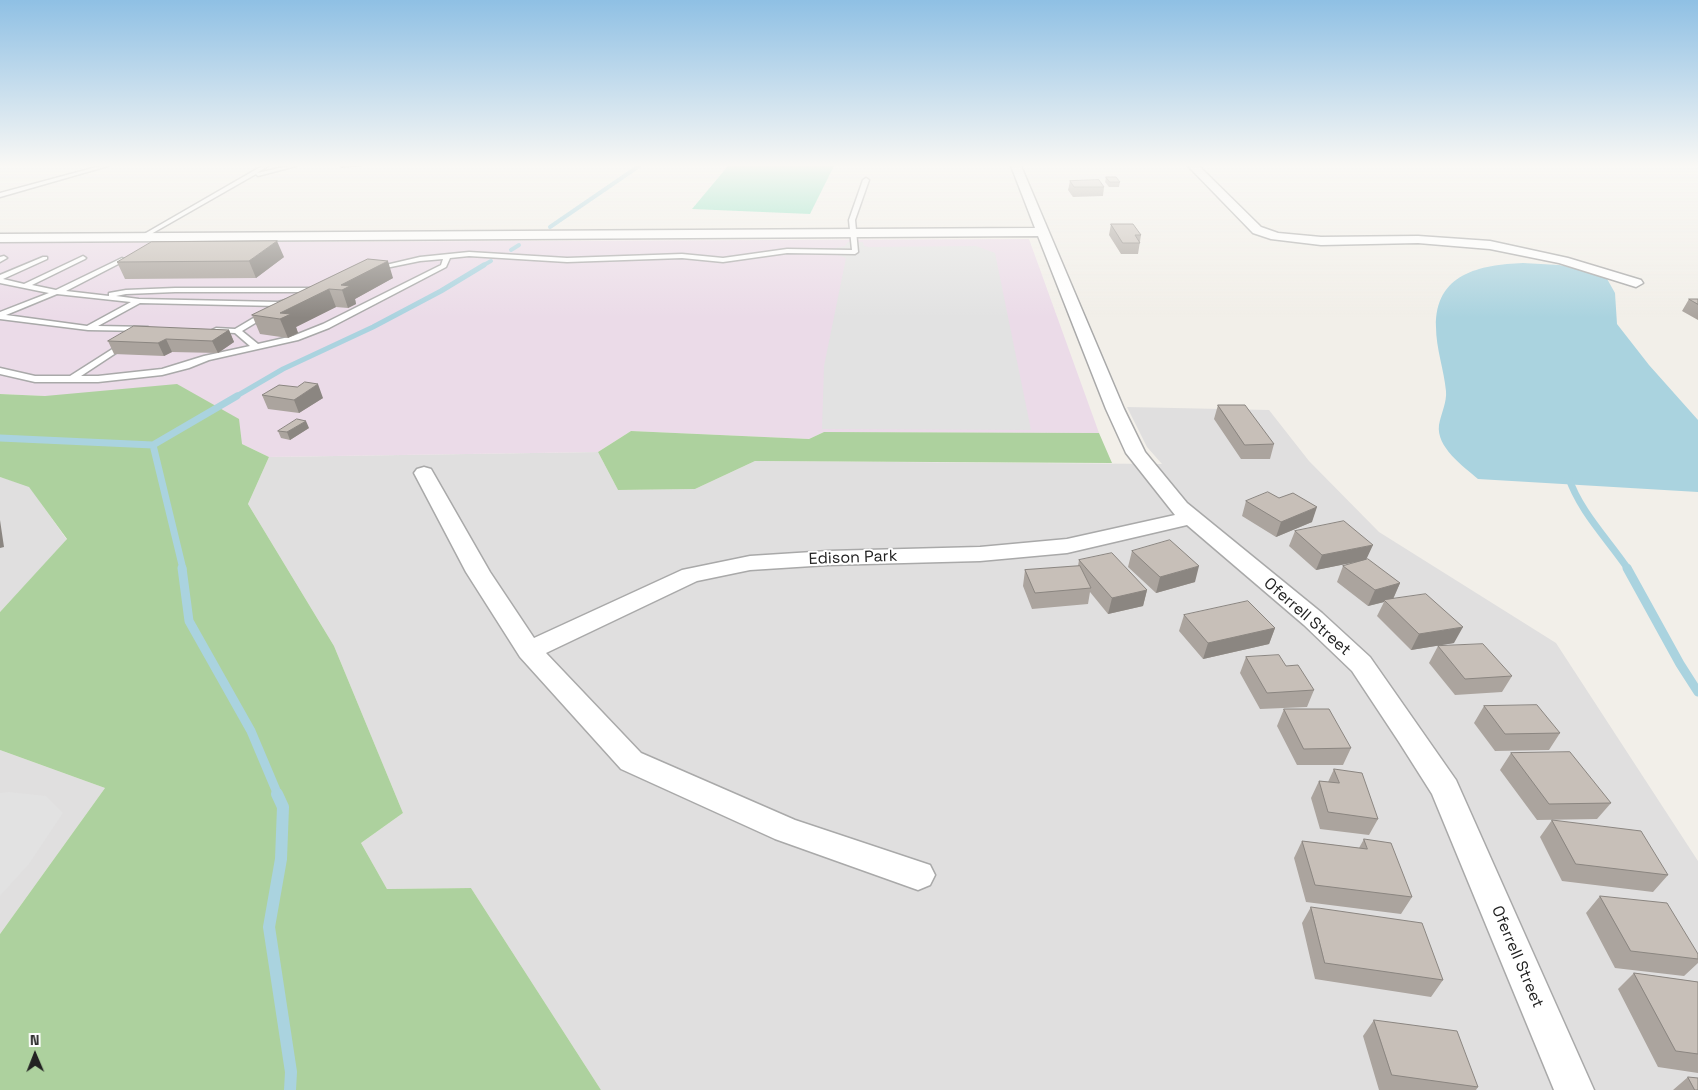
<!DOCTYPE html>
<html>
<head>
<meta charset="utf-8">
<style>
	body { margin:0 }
	#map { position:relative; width:1698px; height:1090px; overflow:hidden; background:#f2efe9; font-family:"Space Grotesk",sans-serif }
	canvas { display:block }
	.north { position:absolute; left:10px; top:1030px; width:50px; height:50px; -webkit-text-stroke:4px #fff; paint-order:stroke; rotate:359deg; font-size:14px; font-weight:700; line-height:20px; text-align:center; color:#222 }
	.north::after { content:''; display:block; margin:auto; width:18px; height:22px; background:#222; clip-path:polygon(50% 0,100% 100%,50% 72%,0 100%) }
</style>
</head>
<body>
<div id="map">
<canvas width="1698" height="1090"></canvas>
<div class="north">N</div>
</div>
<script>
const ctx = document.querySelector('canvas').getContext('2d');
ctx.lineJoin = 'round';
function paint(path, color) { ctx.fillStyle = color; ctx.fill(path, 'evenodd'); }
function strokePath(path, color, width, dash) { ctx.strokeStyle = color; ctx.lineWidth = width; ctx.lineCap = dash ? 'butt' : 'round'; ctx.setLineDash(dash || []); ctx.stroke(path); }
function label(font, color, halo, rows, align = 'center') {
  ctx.font = font + ' "Space Grotesk",sans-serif'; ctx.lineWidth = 4; ctx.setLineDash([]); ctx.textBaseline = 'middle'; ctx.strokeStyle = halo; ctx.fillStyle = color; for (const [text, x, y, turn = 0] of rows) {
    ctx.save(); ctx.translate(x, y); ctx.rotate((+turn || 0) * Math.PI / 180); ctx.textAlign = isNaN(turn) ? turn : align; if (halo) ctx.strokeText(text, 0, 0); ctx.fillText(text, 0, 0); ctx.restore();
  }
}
const residential = new Path2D(`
	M1127,407L1269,410L1309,461L1379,532L1556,643L1698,861V1090H601L471,888L387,889L361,843L403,813L334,646L248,504L269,457L598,452L618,490L695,489L755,461L1162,464L1147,447Z
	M0,477L29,486L67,540L0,612Z
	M0,750L105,788L0,934Z`);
const industrial = new Path2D(`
	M1029,239L1099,433L824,432L809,439L631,431L598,452L269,457L242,444L45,396L0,394V243Z`);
const forest = new Path2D(`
	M177,384L239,419L242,444L269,457L248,504L334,646L403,813L361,843L387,889L471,888L601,1090H0V934L105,788L0,750V612L67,539L29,487L0,477V394L45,396Z
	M631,431L809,439L824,432L1099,433L1112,463L755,461L695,489L618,490L598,452Z`);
const pitch = new Path2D(`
	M728,166H834L810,214L692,209Z`);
const parking = new Path2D(`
	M848,242H863L864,246L869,247L976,246L995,253L1031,430L822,429L824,366L846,258L835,254L836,248L845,246Z
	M9,792L46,796L63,813L29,864L0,896V793Z`);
const water = new Path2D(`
	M1523,263L1559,265L1592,271L1606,277L1615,293L1617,324L1649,365L1698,420V492L1478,479C1463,466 1436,447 1439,425C1441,414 1447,402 1446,391C1444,370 1436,348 1436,327C1435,273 1480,265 1523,263Z`);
const streamFar4 = new Path2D(`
	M550,227L639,166
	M511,250L519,245
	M482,266L491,261`);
const streamFar3 = new Path2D(`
	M235,397L283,369L373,327L441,291L484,265`);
const streamFar2 = new Path2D(`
	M0,438L153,445L237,396
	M153,445L183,569
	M1568,476C1580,512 1607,538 1628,569`);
const streamFar1 = new Path2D(`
	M182,568L189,621L251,731L278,795
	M1627,568L1680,664L1698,692`);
const stream = new Path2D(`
	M277,794L283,807L281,859L269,927L291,1072L290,1090`);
const service = new Path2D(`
	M100,166H108L0,197V193Z
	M262,166H268L257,173L288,166H296L258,176L256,174L144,238L139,237Z
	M866,178L869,180L855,220L858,252L855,254L787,253L723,262L682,258L567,262L469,256L450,258L446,267L329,328L298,340L209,360L189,368L162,375L98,382H35L0,374V368L35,376H70L125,341H128V345L81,376H98L162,369L204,356L250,346L235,333L216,332L212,330L216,328L235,329L267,310L271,312L270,314L242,331L258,344L293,336L323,324L441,265L443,259L420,261L376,270L373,268L420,257L469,252L567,258L682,254L723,258L787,249L852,250L849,220L863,180Z
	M4,256L7,258L0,262V257Z
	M83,256L86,258L85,259L32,285L56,290L122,258L124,259V261L66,291L109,296V293L126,290L175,288H315L319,290L315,292H175L126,294L116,296L139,299L278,302L289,299L293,301L278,306L140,303L98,326L148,327L149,329L145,331L88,330L0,319V312L49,293L0,283V275L43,257H47V259L3,279L24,284ZM57,294L131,302L87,326L6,315Z`);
const minor = new Path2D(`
	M1011,166H1021L1124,409L1145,452L1187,503L1322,613L1370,657L1456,780L1594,1090H1554L1432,794L1399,742L1352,671L1304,625L1187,525L1067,553L980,561L828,565L750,570L697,581L546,653L641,753L795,820L930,865L935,875L930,885L918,890L775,839L621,769L520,657L466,572L414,473L417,469L424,467L431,469L490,572L534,638L682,570L750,556L828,551L980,547L1067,539L1175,515L1126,453L1106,409L1038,236L0,242V234L1035,228Z
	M1188,166H1199L1261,227L1278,233L1321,237L1418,236L1490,241L1568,258L1641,280L1643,283L1636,287L1559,263L1490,249L1418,243L1321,245L1271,239L1253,233Z`);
const wall = new Path2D(`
	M1106,177L1120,182L1119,187H1109L1105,182Z
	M1070,181L1104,187L1103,196L1073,197L1068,190Z
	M1111,224L1141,235L1138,254H1121L1109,235Z
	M284,257L256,278L125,279L117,262Z
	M368,259L393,278L355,299L356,304L348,308L336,307L296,327L298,333L288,338L260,334L252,315Z
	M1689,299H1698V320L1682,311Z
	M229,330L234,342L218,353L172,352L164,356L114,354L108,341Z
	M262,395L323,398L299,413L268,409Z
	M1218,405L1274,444L1270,459H1241L1214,419Z
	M309,428L290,440L281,438L278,431Z
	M1279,498L1312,522L1276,537L1242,516L1246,501Z
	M1295,531L1366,560L1400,583L1393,599L1454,643L1411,650L1377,616L1384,602L1368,606L1337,582L1343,566L1360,561L1316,570L1289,546Z
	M1132,551L1195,582L1156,593L1128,567Z
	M1079,560L1147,590L1143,606L1108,614L1090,592L1088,604L1032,609L1023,586L1025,570L1078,566Z
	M1184,615L1275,628L1269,644L1203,659L1179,631Z
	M1438,646L1512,676L1502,692L1455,695L1429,663Z
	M1246,657L1286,666L1314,690L1307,707L1260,709L1240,673Z
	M1484,706L1560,733L1549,750L1495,751L1474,723Z
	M1284,709L1351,748L1343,765H1297L1277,726Z
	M1511,753L1611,803L1597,819L1537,820L1500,770Z
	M1334,769L1378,819L1369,835L1320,829L1311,798L1319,781L1328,782Z
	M1552,820L1668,875L1653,892L1562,881L1540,837Z
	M1364,839L1412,897L1401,914L1306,902L1294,858L1302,841L1359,848Z
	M1600,896L1698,954V963L1684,976L1615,968L1586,913Z
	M1311,907L1443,980L1431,997L1315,979L1302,923Z
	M1634,973L1698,982V1073L1658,1067L1618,989Z
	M1374,1020L1478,1087L1476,1090H1379L1363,1036Z
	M1688,1077L1698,1090H1673Z`);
const shadedWall = new Path2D(`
	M340,166H364L341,168Z
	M277,241L284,257L256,278L249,261Z
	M388,261L393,278L355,299L356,304L348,308L342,290L341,285Z
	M329,289L336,307L296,327L298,333L288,338L280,319V313Z
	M229,330L234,342L218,353L212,341Z
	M166,339L172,352L164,356L158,343Z
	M318,384L323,398L299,413L294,400Z
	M306,421L309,428L290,440L287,432Z
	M1317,507L1312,522L1276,537L1281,522Z
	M0,520L4,547L0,548Z
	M1373,545L1366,560L1316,570L1322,555Z
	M1199,566L1195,582L1156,593L1160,577Z
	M1400,583L1393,599L1384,600V602L1368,606L1375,590Z
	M1147,590L1143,606L1108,614L1112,598Z
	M1463,627L1454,643L1411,650L1419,634Z
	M1275,628L1269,644L1203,659L1208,643Z`);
const building = new Path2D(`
	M1106,177H1116L1120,182H1110Z
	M1099,180L1104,187H1074L1070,181Z
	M1111,224H1133L1141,235H1135L1140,243H1123Z
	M277,241L249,261L117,262L151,242Z
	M368,259L388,261L341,285L350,286L342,290L329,289L280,313L291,314L280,319L252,315Z
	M1689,299H1698V304Z
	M134,326L229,330L212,341L166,339L158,343L108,341Z
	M305,382L318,384L294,400L262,395L279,385L297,387Z
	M1218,405H1245L1274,444L1245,445Z
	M297,419L306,421L287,432L278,431Z
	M1268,492L1279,498L1293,493L1317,507L1281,522L1246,501Z
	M1344,521L1373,545L1322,555L1295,531Z
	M1170,540L1199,566L1160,577L1132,551Z
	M1112,553L1147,590L1112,598L1079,560Z
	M1368,559L1400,583L1375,590L1343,566Z
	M1080,566L1091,588L1035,593L1025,570Z
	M1426,594L1463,627L1419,634L1384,600Z
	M1248,601L1275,628L1208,643L1184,615Z
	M1483,644L1512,676L1465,679L1438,646Z
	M1279,655L1286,666L1298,665L1314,690L1267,693L1246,657Z
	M1537,705L1560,733L1505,734L1484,706Z
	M1284,709H1329L1351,748L1304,749Z
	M1570,752L1611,803L1549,804L1511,753Z
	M1334,769L1362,773L1378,819L1328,812L1319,781L1339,783Z
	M1552,820L1641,831L1668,875L1576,864Z
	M1364,839L1391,843L1412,897L1315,885L1302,841L1367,849Z
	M1600,896L1667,903L1698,954V959L1631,951Z
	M1311,907L1422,923L1443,980L1325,963Z
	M1634,973L1698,982V1054L1676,1051Z
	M1374,1020L1457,1031L1478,1087L1392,1075Z
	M1688,1077L1698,1078V1090H1695Z`);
const streetNames = [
	["Edison Park",853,558,-2],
	["Oferrell Street",1307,617,41],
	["Oferrell Street",1517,957,67]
];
paint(residential, '#e0dfdf');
paint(industrial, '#ebdbe8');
paint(forest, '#add19e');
paint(pitch, '#88e0be');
paint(parking, '#e2e2e2');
paint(water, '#aad3df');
strokePath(streamFar4, '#aad3df', 4);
strokePath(streamFar3, '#aad3df', 5);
strokePath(streamFar2, '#aad3df', 7);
strokePath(streamFar1, '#aad3df', 9);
strokePath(stream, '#aad3df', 12);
strokePath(service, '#a9a9a9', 3);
strokePath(minor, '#a9a9a9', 3);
paint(service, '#fff');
paint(minor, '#fff');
paint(wall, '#aba49e');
paint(shadedWall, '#8b8681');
paint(building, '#c7bfb8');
strokePath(building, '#8b8681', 1);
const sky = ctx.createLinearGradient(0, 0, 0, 318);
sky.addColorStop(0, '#8fc0e4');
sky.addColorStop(0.52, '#f9f8f5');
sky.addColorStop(1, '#f9f8f500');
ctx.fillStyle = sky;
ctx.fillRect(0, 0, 1698, 318);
label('16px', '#222', '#fff', streetNames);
</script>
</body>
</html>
